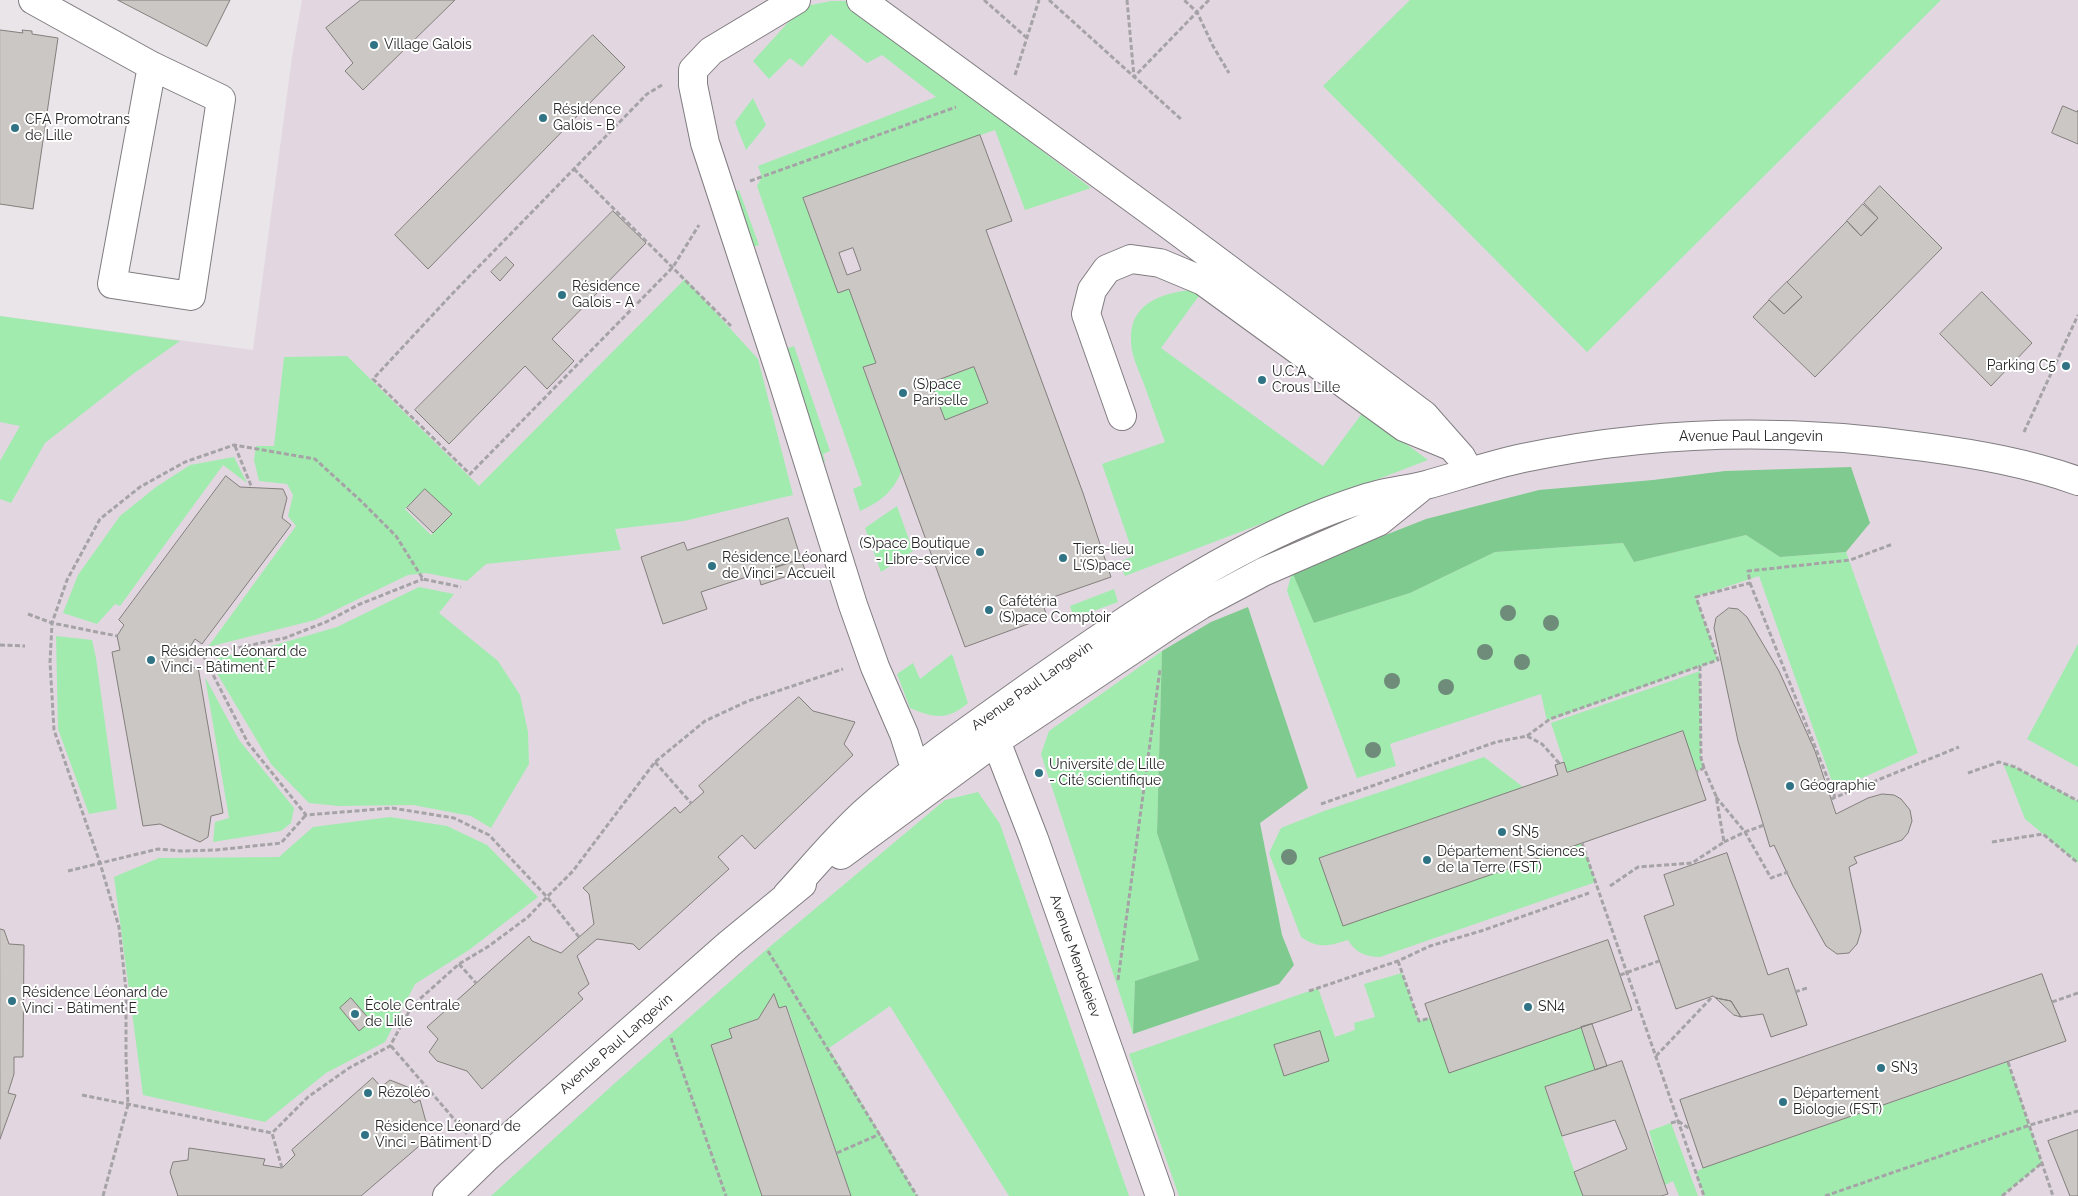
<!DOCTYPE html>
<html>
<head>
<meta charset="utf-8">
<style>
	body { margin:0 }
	canvas { display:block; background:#e9e5e9 }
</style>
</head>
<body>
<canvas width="2078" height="1196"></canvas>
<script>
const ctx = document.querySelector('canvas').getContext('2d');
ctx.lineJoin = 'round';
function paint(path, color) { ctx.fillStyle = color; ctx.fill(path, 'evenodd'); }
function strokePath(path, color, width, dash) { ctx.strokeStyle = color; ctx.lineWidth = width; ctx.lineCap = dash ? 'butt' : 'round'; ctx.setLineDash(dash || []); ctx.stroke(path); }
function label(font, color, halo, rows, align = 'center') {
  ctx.font = font + ' Raleway,sans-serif'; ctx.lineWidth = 4; ctx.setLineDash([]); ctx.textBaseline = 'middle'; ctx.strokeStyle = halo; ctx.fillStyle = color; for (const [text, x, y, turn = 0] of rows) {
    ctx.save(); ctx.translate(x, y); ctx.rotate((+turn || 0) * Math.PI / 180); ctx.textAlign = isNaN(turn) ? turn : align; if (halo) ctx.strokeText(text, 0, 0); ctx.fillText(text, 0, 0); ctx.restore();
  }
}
const built = new Path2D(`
	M302,0H2078V1196H0V316L253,350L292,57Z`);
const green = new Path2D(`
	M1410,0H1941L1587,352L1323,86Z
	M831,1H845L1091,188L1025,210L995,130L803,198L838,293L849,289L876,363L863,368L901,472C893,492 880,502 860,511L853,489L862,485L757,186L762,177L758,166L936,97L882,55L867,63L831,34L802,67L790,58L769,79L753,61L795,15L806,6Z
	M753,98L766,125L746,150L735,122Z
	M739,190L759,245L750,248L730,193Z
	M685,279L758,359L793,495L684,521L615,529L621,550L486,564L467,581L426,573L408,575L315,620L208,647L296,526L288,516L293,495L287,484L259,481L254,460L256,446H274L284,357L347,356L479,486ZM425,489L452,514L431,535L405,509Z
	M1191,290L1201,293L1161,348L1323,466L1363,412L1428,460L1125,576L1119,562L1134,556L1102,464L1165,442C1158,423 1151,404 1144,384C1139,371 1131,355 1131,341C1129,304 1161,293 1191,290Z
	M0,316L180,341L133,374L45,443L11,503L0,499V461L20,426L0,422Z
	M794,346L830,451L823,454L825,462L819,464L780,351Z
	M974,367L988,403L945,420L931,383Z
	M234,457L247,483L223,465L120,606L115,604L97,624L63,613L78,575L120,516L156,487L190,465Z
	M897,506L913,551L881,572L865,528Z
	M1746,535L1780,557L1846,552L1918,753L1835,790L1759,576L1696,597L1718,660L1547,721L1541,694L1390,744L1396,766L1357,778L1287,591L1292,572L1314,623L1410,593L1495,552L1623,543L1634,562Z
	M419,587L454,594L439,613L498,661L520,695L528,732L529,764L491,828L471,816L413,805L339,806L309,803L271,764L212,665L218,658L275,645L337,627Z
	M1114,589L1118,602L1074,618L1070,606Z
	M56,636L92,640L96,658L117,809L89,814L58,729Z
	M2078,644V767L2027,739Z
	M1162,651L1157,833L1199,960L1135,981L1133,1034L1041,754L1049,731Z
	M952,654L968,703C947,721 934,718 910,708L897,674L913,663L920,679Z
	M1700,671L1701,758L1704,768L1696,772L1682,731L1567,772L1551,723Z
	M205,677L239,740L294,808L291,823L281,831L213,842L215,822L229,818Z
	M1484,757L1523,787L1319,858L1582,843L1596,882L1380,957C1365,957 1355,952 1348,940C1329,946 1318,949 1301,937L1269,853L1281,828L1324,811Z
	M2003,763L2015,767L2078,801V863L2025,819Z
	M978,792L1000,824L1129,1196H1009L890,1006L829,1048L917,1196H851L787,1006L779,1008L774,994L758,1019L729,1029L732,1038L711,1045L762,1196H491L615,1083L767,949L945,800Z
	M390,817L447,826L487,845L538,897L469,950L415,984L385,1042L326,1073L265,1122L143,1095L114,877L159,858L279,857L313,827Z
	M1402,973L1419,1021L1430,1018L1581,1027L1595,1070L1545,1088L1583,1196H1179L1129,1054L1318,988L1335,1037L1355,1030L1354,1023L1375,1017L1364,984Z
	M2008,1062L2042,1163L2002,1196H1704L1696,1172L1703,1168Z
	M1671,1123L1698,1196H1679L1673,1181L1665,1185L1649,1131Z`);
const forest = new Path2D(`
	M1851,467L1870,523L1846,552L1780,557L1746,535L1634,562L1623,543L1495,552L1410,593L1314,623L1292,572L1426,519L1539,490L1653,480L1725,471Z
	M1248,607L1308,788L1260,823L1282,935L1294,965L1279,984L1133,1034L1135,981L1199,960L1157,833L1162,651L1211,622Z`);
const building = new Path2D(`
	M118,0H230L207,46Z
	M361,0H455L363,90L345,71L353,63L326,28Z
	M0,30L23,33L22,30L32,31V34L58,38L33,209L0,204Z
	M593,35L625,67L428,269L395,235Z
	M2063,106L2077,112L2078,110V144L2052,133Z
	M980,135L1012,221L986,230L1083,493L1111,577L1042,601L1047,617L965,647L863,367L876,363L849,289L838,293L803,198ZM853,248L861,270L847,275L839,253ZM974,367L988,403L945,420L931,383Z
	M1880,186L1942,248L1815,377L1753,317L1769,300L1784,314L1802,297L1787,282L1847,221L1861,236L1878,218L1864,203Z
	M1863,204L1878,218L1861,236L1847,221Z
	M613,211L646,243L552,339L574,361L547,389L525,366L449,444L415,410Z
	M506,257L514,265L500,281L491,272Z
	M1787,282L1802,297L1784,314L1769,300Z
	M1982,292L2032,343L1991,386L1940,334Z
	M226,476L240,487L283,489L287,498L282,518L291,525L202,644L195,639L187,652L189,668L198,667L223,813L211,816L208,837L200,842L160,824L143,826L112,652L120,650L117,636L124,625L119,620Z
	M425,489L452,514L433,533L407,508Z
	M788,518L801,559L701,592L707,609L663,624L641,557L684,542L687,550Z
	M801,559L805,570L761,585L758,573Z
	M1729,608L1738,609L1747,617L1779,671L1815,751L1836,814L1868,798L1882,794L1894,795L1901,799L1910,810L1912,821L1908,833L1902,840L1854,857L1857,863L1849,867L1861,931L1857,944L1849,953L1837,954L1826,946L1793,886L1774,845L1770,847L1738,741L1714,628L1716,618Z
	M799,697L813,711L855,722L844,744L853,755L755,849L742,835L718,857L729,869L639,950L633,944L597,939L577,956L589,984L578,993L583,999L482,1089L467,1071L437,1061L429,1052L438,1039L427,1027L529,936L532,941L561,953L594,924L589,894L583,888L675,807L680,813L704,792L699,786Z
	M1683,731L1706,800L1343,926L1319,858L1558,775L1555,765L1564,762L1567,772Z
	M1727,853L1768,975L1788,968L1807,1025L1771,1037L1763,1014L1741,1017L1731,1001L1716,998L1713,996L1676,1009L1644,916L1674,905L1664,875Z
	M0,929L4,930L9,944L24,945L23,1057H14V1074L8,1093L16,1095L0,1139Z
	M1608,940L1632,1010L1449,1073L1425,1004Z
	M2042,974L2066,1041L1703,1168L1680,1100Z
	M774,994L779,1008L786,1006L851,1196H762L711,1045L732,1038L729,1029L758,1019Z
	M351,998L371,1021L359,1031L340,1008Z
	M1716,998L1731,1001L1741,1017L1734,1015Z
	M1592,1024L1607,1066L1595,1070L1581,1027Z
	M1320,1031L1329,1061L1284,1076L1274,1045Z
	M1622,1061L1668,1194L1661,1196H1583L1574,1172L1627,1149L1615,1120L1562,1136L1545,1087Z
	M373,1078L381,1087L390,1080L410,1088L406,1095L414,1103L420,1100L426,1122L417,1130L425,1141L361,1196H178L170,1172L173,1162L188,1160L189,1148L265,1159L263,1165L282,1168L295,1155L292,1150Z
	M2078,1130V1196H2070L2048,1141Z`);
const path = new Path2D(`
	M984,0L1027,38
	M1049,0L1182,120
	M1127,0L1134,77L1197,12L1184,0
	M1209,0L1197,12L1213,46L1229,73
	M1015,75L1039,0
	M662,85L647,94L454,292L373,379L470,474L673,267L699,225
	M574,169L731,326
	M750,181L956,107
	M2024,432L2078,315
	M235,446L252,488
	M1750,583L1835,797
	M28,614L52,623L117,636
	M0,645L25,646
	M187,652L203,655L285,638L326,622L360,604L423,579
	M203,655L248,743L306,815L392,808L454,818L489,835L547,897L528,917L489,946L459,964L412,1006L390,1046L349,1068L308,1097L272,1133
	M1527,736L1550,719L1700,666
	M655,762L691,803
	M1704,768L1701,758L1700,666L1718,660L1696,597L1750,583L1748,571L1850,560L1893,544
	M1968,773L1999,762L2015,767L2078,801
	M1716,797L1745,832L1764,825
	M1831,799L1959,747
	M1321,804L1496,742L1527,736L1542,744L1560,764
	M1724,842L1745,832L1771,878L1788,872
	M1992,842L2043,834L2078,863
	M1582,843L1704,1196
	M68,871L158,849L182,851L216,850L281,843L306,815
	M1610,886L1638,867L1692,863L1724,842L1716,796L1704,768L1696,772
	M579,937L547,897L573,871L655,762L705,721L748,701L843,669
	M768,951L917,1196
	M1398,961L1419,1021L1430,1018
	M459,964L476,983
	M1620,975L1659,961
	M1118,980L1160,669
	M1309,991L1398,961L1430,946L1481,931L1589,893
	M1795,992L1807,988
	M2052,1002L2078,993
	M671,1038L726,1196
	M391,1046L467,1134
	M1656,1056L1713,996
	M2008,1062L2053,1196
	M82,1095L272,1133L282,1168
	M1671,1123L1678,1121L1690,1129
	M837,1153L880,1134
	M103,1196L128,1105L126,1058V990L119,927L100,863L54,730L50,662L52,623L67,580L100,519L140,487L185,462L234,445L315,459L361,501L396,536L423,579L461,587
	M1825,1196L2030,1125L2078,1111
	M2002,1196L2042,1163`);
const minor = new Path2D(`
	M33,0L152,66L221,99L191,296L112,284L152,66
	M796,0L711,51L693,70V85L705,143L782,378L853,605L875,667L904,734L912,759L929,783
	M861,0L1172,227L1424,415L1461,457L1469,471
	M1122,416L1086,314L1092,290L1107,269L1131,259L1160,263L1203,281L1404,427L1448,445
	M986,727L996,741L1034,839L1160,1196
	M841,855L996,741L1172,623L1201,605L1263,572L1378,522L1419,489
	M787,895C813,867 838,836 866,811C917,765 976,725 1032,685C1126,619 1221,553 1329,511C1345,505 1361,499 1377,495C1393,491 1410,489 1426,485C1459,476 1490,465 1523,458C1655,430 1791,428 1924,447C1976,454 2028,463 2078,481
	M447,1196L487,1157L729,944L802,884`);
const trees = [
	[1508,613],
	[1551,623],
	[1485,652],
	[1522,662],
	[1392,681],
	[1446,687],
	[1373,750],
	[1289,857]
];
const markers = [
	[374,45,5,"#307385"],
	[543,118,5,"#307385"],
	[15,128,5,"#307385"],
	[562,295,5,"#307385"],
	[2066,366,5,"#307385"],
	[1262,380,5,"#307385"],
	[903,393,5,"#307385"],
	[980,552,5,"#307385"],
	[1063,558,5,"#307385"],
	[712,566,5,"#307385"],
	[989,610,5,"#307385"],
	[151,660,5,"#307385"],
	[1039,773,5,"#307385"],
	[1790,786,5,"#307385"],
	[1502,832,5,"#307385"],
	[1427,860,5,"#307385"],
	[12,1001,5,"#307385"],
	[1528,1007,5,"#307385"],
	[355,1014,5,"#307385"],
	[1881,1068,5,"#307385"],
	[368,1093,5,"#307385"],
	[1783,1102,5,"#307385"],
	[365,1135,5,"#307385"]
];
const poiNames = [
	["Village Galois",384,45],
	["Résidence",553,110],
	["Galois - B",553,126],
	["CFA Promotrans",25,120],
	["de Lille",25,136],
	["Résidence",572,287],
	["Galois - A",572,303],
	["Parking C5",2056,366,"right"],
	["U.C.A",1272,372],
	["Crous Lille",1272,388],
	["(S)pace",913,385],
	["Pariselle",913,401],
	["(S)pace Boutique",970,544,"right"],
	["- Libre-service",970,560,"right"],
	["Tiers-lieu",1073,550],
	["L'(S)pace",1073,566],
	["Résidence Léonard",722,558],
	["de Vinci - Accueil",722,574],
	["Cafétéria",999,602],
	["(S)pace Comptoir",999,618],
	["Résidence Léonard de",161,652],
	["Vinci - Bâtiment F",161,668],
	["Université de Lille",1049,765],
	["‐ Cité scientifique",1049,781],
	["Géographie",1800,786],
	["SN5",1512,832],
	["Département Sciences",1437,852],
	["de la Terre (FST)",1437,868],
	["Résidence Léonard de",22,993],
	["Vinci - Bâtiment E",22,1009],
	["École Centrale",365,1006],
	["de Lille",365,1022],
	["SN4",1538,1007],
	["SN3",1891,1068],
	["Rézoléo",378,1093],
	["Département",1793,1094],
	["Biologie (FST)",1793,1110],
	["Résidence Léonard de",375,1127],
	["Vinci - Bâtiment D",375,1143]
];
const streetNames = [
	["Avenue Paul Langevin",1751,437],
	["Avenue Paul Langevin",1032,686,-35],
	["Avenue Mendeleiev",1075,956,71],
	["Avenue Paul Langevin",616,1044,-41]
];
paint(built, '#e2d7e1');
paint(green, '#a1ebaf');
paint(forest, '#7fca8e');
paint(building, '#cbc7c4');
strokePath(building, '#837f7c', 1);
strokePath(minor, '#817d80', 30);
strokePath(path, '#a6a3a6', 3, [5, 2.5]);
strokePath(minor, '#fff', 28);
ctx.fillStyle = '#6e8c79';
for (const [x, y] of trees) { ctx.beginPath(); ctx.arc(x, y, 8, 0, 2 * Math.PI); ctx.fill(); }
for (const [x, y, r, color] of markers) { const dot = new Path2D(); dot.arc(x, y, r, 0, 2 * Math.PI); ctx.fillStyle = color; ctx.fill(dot); strokePath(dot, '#fff', 2); }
label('14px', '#272627', '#fff', poiNames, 'left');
label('14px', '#272627', '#fff', streetNames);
</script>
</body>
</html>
